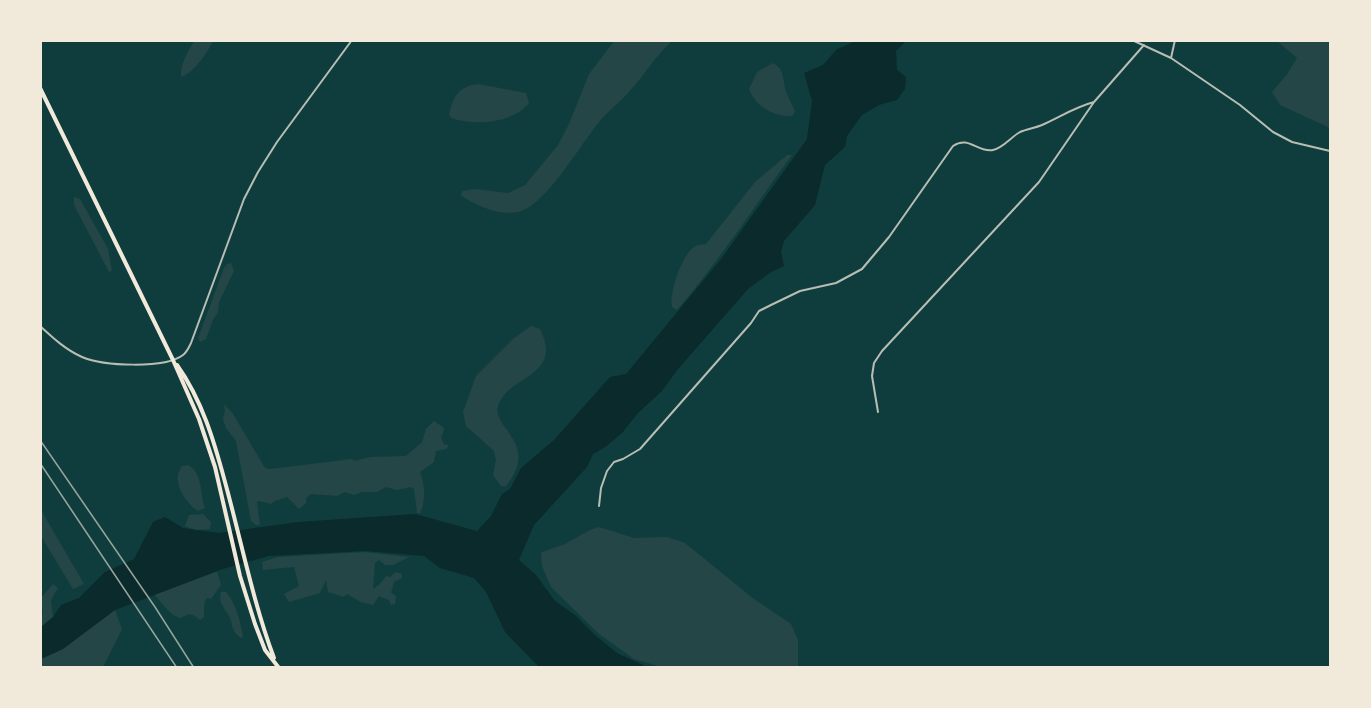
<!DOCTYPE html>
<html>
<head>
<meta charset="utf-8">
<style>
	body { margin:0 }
	#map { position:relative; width:1371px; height:708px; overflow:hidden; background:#0f3d3e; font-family:"PT Sans Narrow",sans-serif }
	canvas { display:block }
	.frame { position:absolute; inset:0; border:42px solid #f1e9da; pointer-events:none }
</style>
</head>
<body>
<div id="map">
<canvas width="1371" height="708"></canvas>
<div class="frame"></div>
</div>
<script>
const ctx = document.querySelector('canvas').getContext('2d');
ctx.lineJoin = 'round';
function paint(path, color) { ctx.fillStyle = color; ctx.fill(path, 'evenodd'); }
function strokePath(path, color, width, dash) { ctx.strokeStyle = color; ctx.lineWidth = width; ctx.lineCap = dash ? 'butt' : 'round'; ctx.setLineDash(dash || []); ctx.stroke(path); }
const green = new Path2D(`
	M615,40L672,41C655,56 643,77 628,93C619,103 607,112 599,122C581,144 547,203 521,211C501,218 477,205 461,196L462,191L475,189L508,193L525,185L558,145L569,124L589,74Z
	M194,41H213C207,53 194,73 181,77C180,64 188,52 194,41Z
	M1277,41H1330V128L1280,105L1272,92L1288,73L1297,58Z
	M773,63C786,69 782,83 787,94C789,100 793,105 795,112L792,116C774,117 755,106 749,89L757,72Z
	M478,84L526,93L529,103C512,124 474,126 451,118L449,114C453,97 459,86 478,84Z
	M787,155H792C754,207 719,261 677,310L672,307C669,294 682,252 696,246C699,244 703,245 706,244L755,182Z
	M74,197L80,199L108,249L112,271L109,272L74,205Z
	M231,263L234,271L219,302L218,312L213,320L206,339L200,342L198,338L224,268L227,264Z
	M531,326L540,329C564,377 509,374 498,406C491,427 541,444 506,486H501L493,475L496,460L494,451L466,426L463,412L476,376L513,339Z
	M224,404L233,414L265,468L270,469L352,459L354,461L370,457L406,456L422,442L426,429L434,421L443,427L444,430L441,438L444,444L449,445L446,449L436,451L434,462L420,472C425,484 426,502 420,513H417L414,489L411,487L397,490L386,487L377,492H362L354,495L345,492L337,496L311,494L306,498V503L299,509L287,497L275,501L271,504L259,501L257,502L260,525H256L251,521L236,441L226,428L223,419L225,411Z
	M188,465C204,475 199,492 205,508L198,511C186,503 170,481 182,466Z
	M41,510L84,584L73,589L41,536Z
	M203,514L211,522L210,529L195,530L185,526L189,515Z
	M599,527L634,538L667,537L685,543L754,599L791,624L798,640V667H661L634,659L599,634L551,587L542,566L541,556L542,552L565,544L590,530Z
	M364,552L409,557L393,565H385L379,560L375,563L373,589L380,584L386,576L390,577L396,572L402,574V578L394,582L391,593L396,596L395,604L391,605L389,600L379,596L373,605L361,602L347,594L344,597L328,592L326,580L320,593L289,602L284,594L299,586L294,567L263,570L262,562L278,557Z
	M217,571L221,585L211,599L207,598C202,605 205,609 204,617L200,620C192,613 190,613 180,618C167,613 164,605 154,594Z
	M53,584L58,588L51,600L53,617L41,627L40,615H43L41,598Z
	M221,592H226C236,603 240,621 243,636L241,638C230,630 234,625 229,616C224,607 218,603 221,592Z
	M115,610L122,629L103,667L41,668V659L62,649Z`);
const water = new Path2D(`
	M856,41H906L896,51L897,70L906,77L905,89L897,100L879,105L862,115L847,136L845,147L825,165L815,205L784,241L781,252L784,266L771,272L749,288L678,369L662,391L638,413L622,433L604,448L593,454L587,467L534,525L519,560L536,575L555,601L575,615L595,635L617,653L647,667H539L505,632L486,592L474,578L440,568L424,556L365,551L269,556L223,569L115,610L63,649L41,659V627L53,617L61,605L79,598L105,572L134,559L153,522L165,517L183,528L219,533L298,522L415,514L477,531L491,516L502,494L510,489L521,468L555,439L610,377L626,374L721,259L807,139L812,101L804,73L823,65L837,49Z`);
const minor = new Path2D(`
	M1132,40L1171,58L1240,105L1273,132L1292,142L1330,151
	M1171,58L1175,40
	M40,326C53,338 66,350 82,357C103,366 165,369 183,355C187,352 189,347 191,343L244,199L258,172L277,142L352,40
	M878,412L872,376L874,363L882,351L1039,182L1094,102L1144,45
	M599,506L601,488L607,471L614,462L623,459L640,449L751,323L759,311L771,305L800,291L836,283L862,269L889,237L953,146C969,135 977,153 993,150C1003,148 1011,137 1020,132C1027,129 1035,128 1042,125C1060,117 1075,107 1094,102`);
const secondary = new Path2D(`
	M40,88L173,360L199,419L215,467L240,576L255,624L265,650L279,668
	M177,365C202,400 214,441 225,482C241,540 253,602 274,658`);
const rail = new Path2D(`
	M40,440L155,607L194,668
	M40,463L177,668`);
paint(green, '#244646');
paint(water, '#0a2a2b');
strokePath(minor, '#b8beb3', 2);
strokePath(secondary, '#f1e9da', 4);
strokePath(rail, '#97a49c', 1.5);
</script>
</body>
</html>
